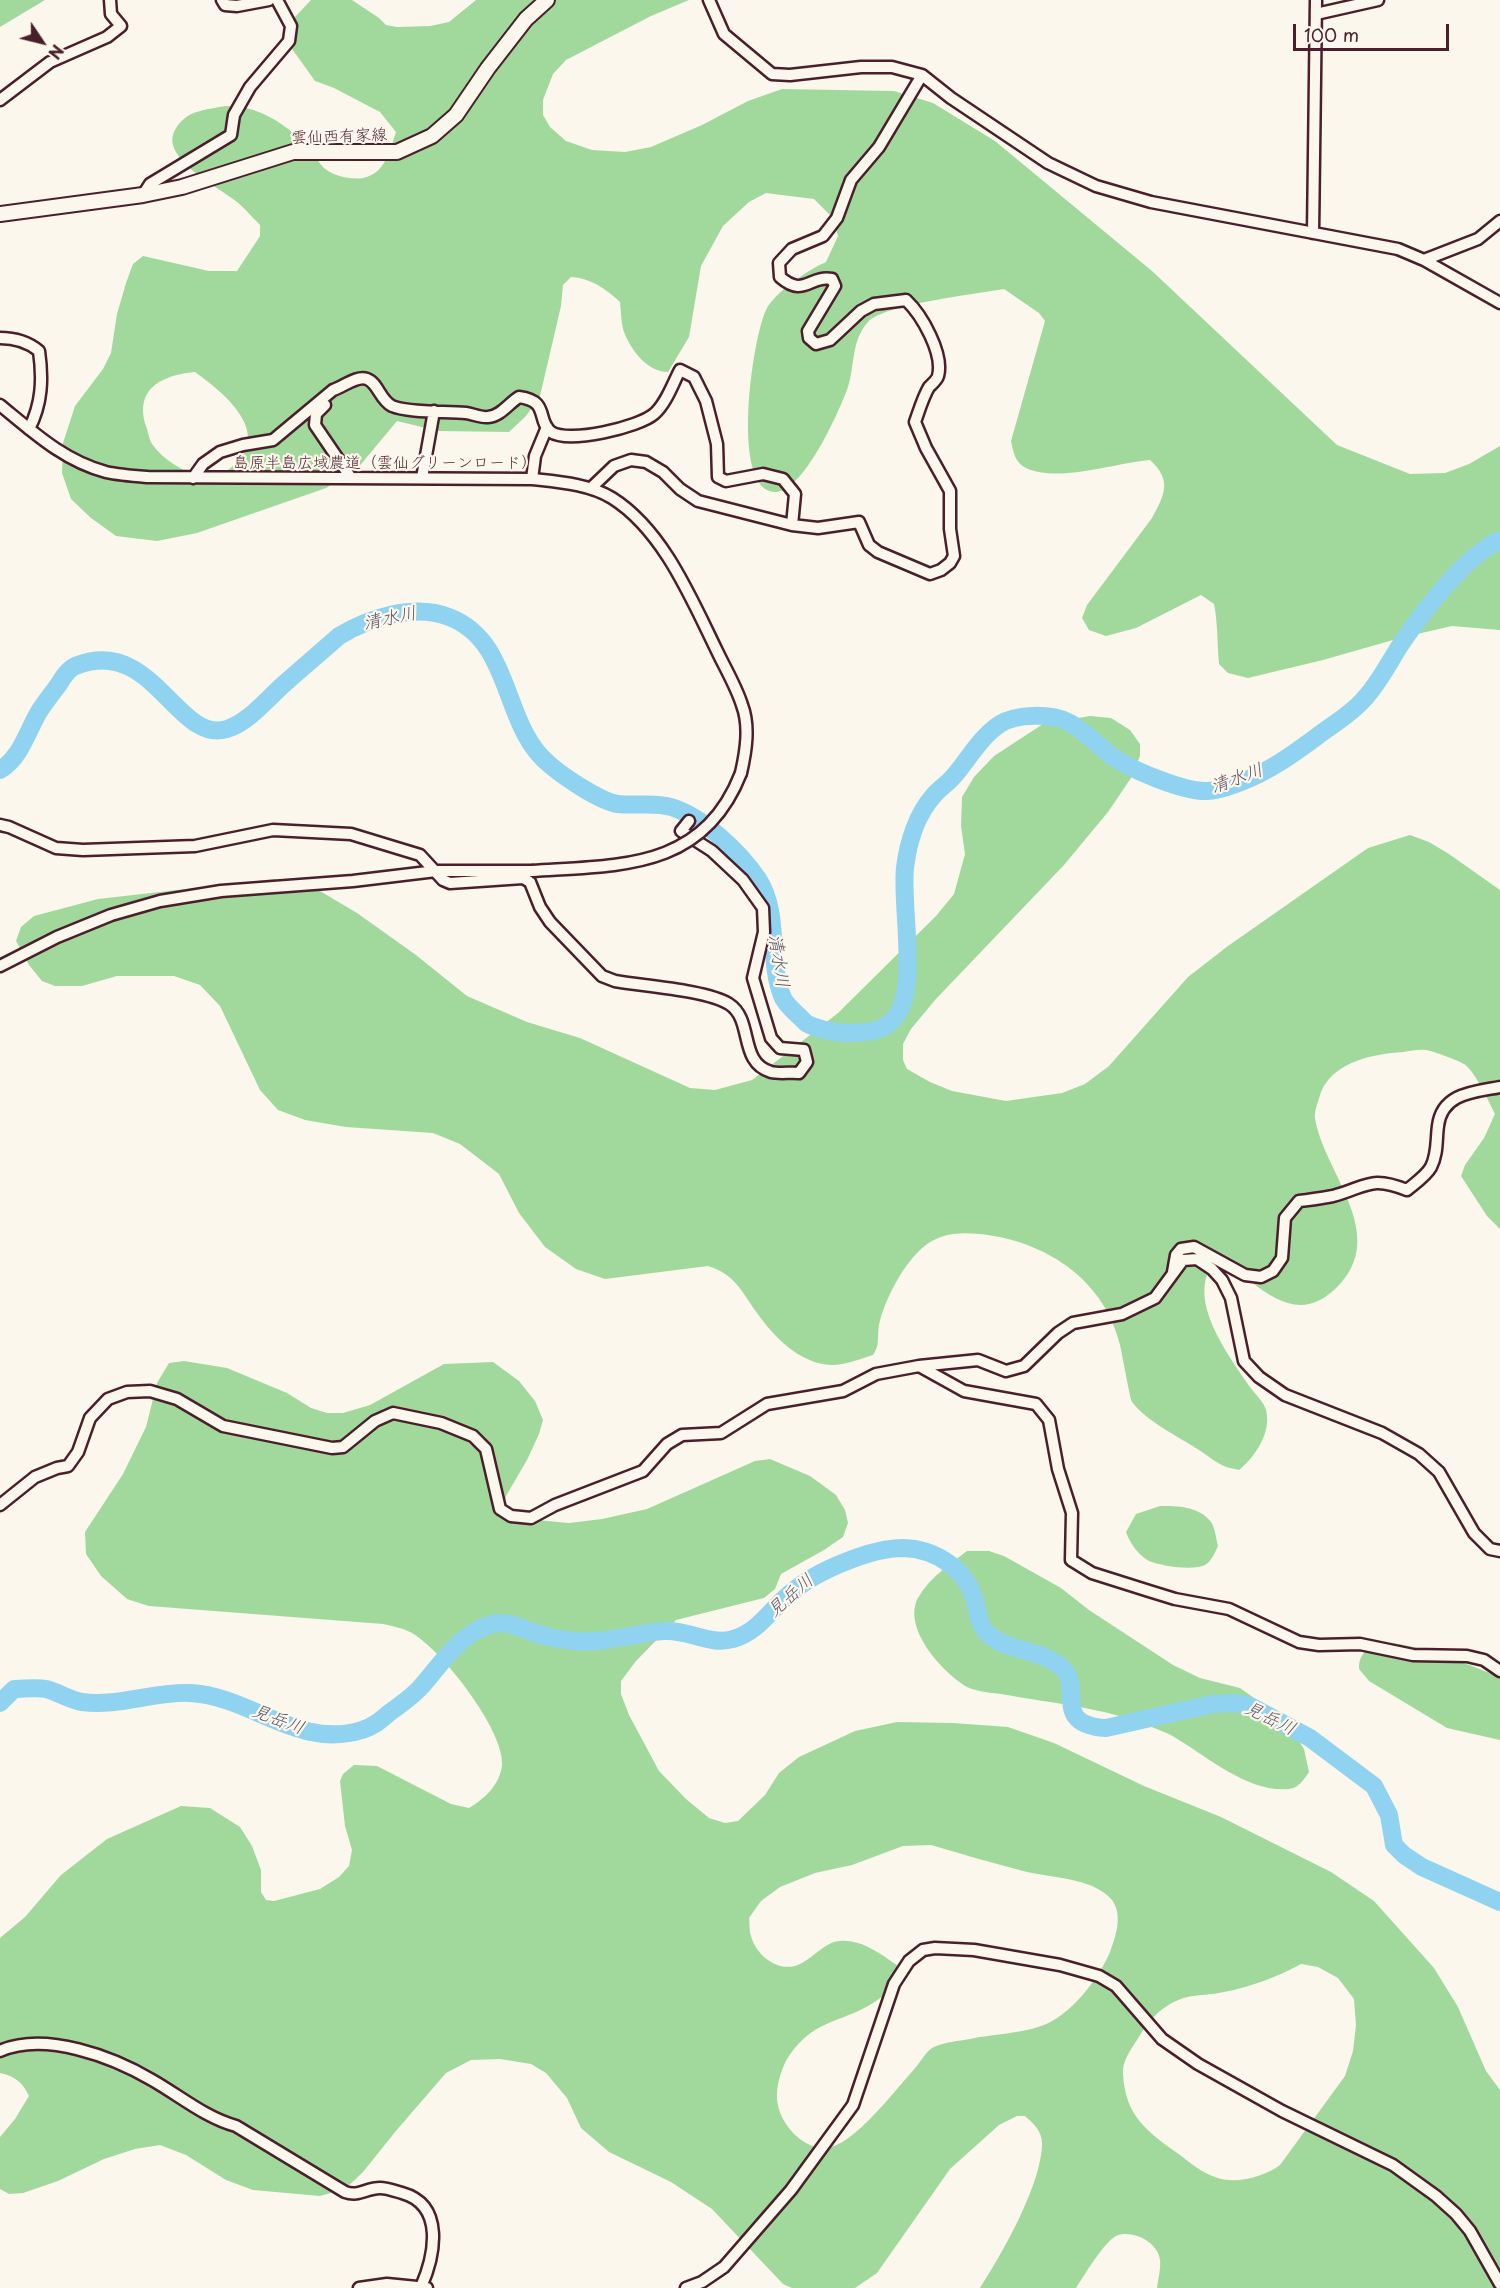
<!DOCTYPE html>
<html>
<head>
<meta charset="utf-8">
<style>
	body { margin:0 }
	#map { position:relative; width:1500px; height:2288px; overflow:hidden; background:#fbf7ec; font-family:"Playpen Sans",sans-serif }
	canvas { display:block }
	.north { position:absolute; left:12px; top:12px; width:60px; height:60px; -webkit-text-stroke:4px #fbf7ec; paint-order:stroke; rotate:125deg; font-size:16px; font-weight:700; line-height:24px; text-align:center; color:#4a1f2b }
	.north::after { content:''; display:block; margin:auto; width:21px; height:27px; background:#4a1f2b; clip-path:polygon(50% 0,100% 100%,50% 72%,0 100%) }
	.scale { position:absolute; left:1293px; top:24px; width:156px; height:27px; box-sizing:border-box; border:3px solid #4a1f2b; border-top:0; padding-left:8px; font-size:18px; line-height:21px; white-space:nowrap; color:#4a1f2b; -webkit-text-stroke:4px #fbf7ec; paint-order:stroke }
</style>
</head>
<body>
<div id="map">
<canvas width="1500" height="2288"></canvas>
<div class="north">N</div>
<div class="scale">100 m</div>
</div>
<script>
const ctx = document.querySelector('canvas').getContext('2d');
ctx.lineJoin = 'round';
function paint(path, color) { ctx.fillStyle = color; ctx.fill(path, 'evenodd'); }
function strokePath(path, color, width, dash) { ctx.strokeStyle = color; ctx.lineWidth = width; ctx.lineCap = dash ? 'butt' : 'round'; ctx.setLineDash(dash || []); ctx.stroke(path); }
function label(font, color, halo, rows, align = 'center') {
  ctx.font = font + ' "Playpen Sans","Klee One",sans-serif'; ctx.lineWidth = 4.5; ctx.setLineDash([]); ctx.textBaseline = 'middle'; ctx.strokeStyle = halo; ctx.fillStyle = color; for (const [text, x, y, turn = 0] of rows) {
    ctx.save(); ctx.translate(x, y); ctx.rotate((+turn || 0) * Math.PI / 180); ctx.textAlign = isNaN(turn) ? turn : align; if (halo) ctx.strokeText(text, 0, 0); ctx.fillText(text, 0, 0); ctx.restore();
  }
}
const green = new Path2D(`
	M0,0H45L0,27Z
	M311,0H352L379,18L386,25L397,27L430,26L449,22L476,0H689L651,16L566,60L553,74L543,100V115L550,127L566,141L592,150L625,152L651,147L702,125L748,101L782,89L894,91L933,103L995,141L1152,271L1337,445L1410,474L1445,473L1469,464L1500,446V630L1452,626L1400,638L1323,660L1248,678L1228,673L1219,664C1217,644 1218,624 1214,604L1201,595L1136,628L1106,636L1089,630L1082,618L1087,605L1152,518C1165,494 1172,480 1150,460C1115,463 1058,483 1026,468C1015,463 1013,451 1011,441L1045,321L1039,313L1004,289C977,294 884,304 868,322C851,341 855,365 848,387C840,410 803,493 775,492C729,491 753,336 766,310C775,292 808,270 826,262L838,236L832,217L814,199L766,193L749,202L723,226L701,266L689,337L668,372C647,372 631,350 624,332C621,323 621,311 620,302C606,289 591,278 571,277L563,285L561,306L540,396L526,416L509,432L438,431L397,421L357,469L326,488L197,533L157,541L116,536L91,518L71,499L62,473L63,443L75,406L103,369L111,353L117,314L126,283L133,264L143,256L209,271H237L260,236V225C251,216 243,206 233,199C216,186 162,158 174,132C184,112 199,111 219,107C253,101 289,125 310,150C315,156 319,163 324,168C333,176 351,180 363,178C385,174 390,150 396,132L380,112L334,88L315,81L290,46L295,17ZM195,372C227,395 276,436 228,470C221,475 209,476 201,479C183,470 164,461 152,444C149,439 148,431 146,426C134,388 163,375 195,372Z
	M1090,716L1111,718L1130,730L1140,744V756L1131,778L1108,812L1064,865L935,1000L911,1029L903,1044V1060L907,1069L930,1082L952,1091L1006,1101L1062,1093L1085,1084L1109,1066L1188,977L1228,946L1368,848L1410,835L1429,842L1449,854L1500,890V1229L1487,1216L1461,1176L1465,1165L1484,1138L1495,1114C1489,1102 1475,1071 1464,1064C1457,1060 1433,1051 1426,1050C1419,1049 1410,1051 1403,1052C1374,1054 1334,1061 1321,1092C1319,1099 1314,1111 1315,1118C1323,1171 1388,1232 1340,1284C1308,1319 1280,1305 1249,1280C1243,1276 1238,1269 1231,1266C1226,1264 1219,1264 1213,1264C1186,1300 1229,1356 1250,1387C1255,1394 1264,1402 1266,1410C1272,1432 1255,1457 1239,1470C1235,1469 1230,1468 1226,1467C1216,1463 1207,1455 1199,1450C1179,1437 1146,1421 1132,1402C1130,1399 1122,1353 1120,1345C1105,1282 1050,1244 988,1235C963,1232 940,1231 920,1250C902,1267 884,1301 879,1325C877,1338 880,1345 873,1355C860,1359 845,1365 832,1365C800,1364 774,1337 757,1313C741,1291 736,1275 708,1266L605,1279L576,1269L545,1247L519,1213L499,1174L460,1144L433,1133L346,1127L305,1120L278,1110L260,1090L220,1006L200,985L174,976H117L82,986H55L42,981L29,965L16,941L21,927L34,916L98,899L274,879L320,891L357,913L416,955L467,996L527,1022L580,1038L690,1088L715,1090L752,1080L796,1046L838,1013L936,916L954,894L965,854L961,826L962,797L974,777L994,756L1043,724Z
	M184,1361L227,1368L287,1393L311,1408L327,1413H343L370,1405L444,1364L493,1362L519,1381L535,1401L543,1420L539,1434L527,1460L506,1496L504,1507L526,1519L569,1523L602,1519L647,1509L755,1461L770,1459L810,1476L836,1495L845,1510L848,1523L843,1537L824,1550L781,1574L775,1589L764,1598L676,1620L636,1661L621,1681V1694L629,1715L659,1771L686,1799L709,1818L725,1823L738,1821L765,1795L779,1773L799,1757L855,1731L897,1722L953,1723L1008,1727L1054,1743L1144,1786L1221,1817L1331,1872L1374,1901L1434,1968L1458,2007L1486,2071L1500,2090V2288H1157C1158,2280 1161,2268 1160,2260C1158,2242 1132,2229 1116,2236C1104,2242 1084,2276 1076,2288H980C1002,2254 1042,2184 1042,2143C1042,2131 1033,2123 1025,2116H1017L999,2125L950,2169L877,2273L855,2288H792L783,2284L712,2209L671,2182L609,2152L581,2128L567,2098L546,2073L531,2064L500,2059L471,2060L446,2073L395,2132L363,2172L345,2189L320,2196L253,2190L226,2180L186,2155L160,2145L135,2149L104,2159L58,2181L23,2193L9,2194L0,2189V2137L15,2119L29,2096C23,2083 15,2076 0,2073V1938L25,1917L61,1875L107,1839L181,1806L210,1808L240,1827L252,1846L261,1870V1892L266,1900L274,1901L320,1889L339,1877L349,1866L352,1850L345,1826L340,1781L343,1774L354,1765L377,1766L451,1804L469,1808C484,1799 500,1785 502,1765C505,1731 440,1647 410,1632C402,1628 392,1626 383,1624L149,1606L127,1599L101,1576L86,1554L85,1532L123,1474L146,1427L157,1383L169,1363ZM931,1845C962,1854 992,1863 1023,1871C1049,1878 1093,1877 1112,1900C1123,1915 1116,1936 1110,1952C1099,1978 1070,2017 1041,2026C1018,2034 993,2034 970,2039C958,2041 945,2042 934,2047C927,2050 921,2061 916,2067C898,2087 857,2141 831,2147C804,2154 775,2120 777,2094C777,2083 783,2064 789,2056C813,2021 835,2024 868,2006C877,2001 885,1994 894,1988L897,1965C881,1954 860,1938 839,1941C824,1943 813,1958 800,1964C780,1974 756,1956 751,1936C749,1931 750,1924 749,1918L761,1901L780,1887L815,1873L852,1865L903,1846ZM1301,1964L1318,1967L1338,1978L1354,1999L1356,2025L1353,2051L1345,2076L1280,2165C1264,2177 1235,2185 1215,2177C1203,2173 1190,2163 1180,2155C1148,2132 1125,2117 1123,2073C1122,2062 1131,2049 1137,2040C1144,2028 1155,2013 1167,2006C1189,1992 1202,1997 1224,1992C1251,1987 1277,1977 1301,1964Z
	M1160,1506C1177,1506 1199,1506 1211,1522C1215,1527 1216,1539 1218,1546C1215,1552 1212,1561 1205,1565C1193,1571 1161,1566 1149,1561C1138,1555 1130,1543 1126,1532L1136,1514Z
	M967,1551H989L1004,1556L1061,1588L1089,1610L1173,1665L1200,1678L1240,1688L1285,1720L1304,1749L1309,1772C1304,1779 1299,1788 1289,1789C1250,1793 1210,1759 1179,1740C1169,1733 1157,1729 1146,1725C1104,1708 1051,1703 1007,1695C995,1693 977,1692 967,1687C942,1672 902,1628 918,1598C929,1578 950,1564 967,1551Z
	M1376,1642C1418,1643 1461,1662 1500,1677V1740L1447,1728L1369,1681L1359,1669C1358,1656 1366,1650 1376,1642Z`);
const river = new Path2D(`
	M0,770C21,758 28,729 40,710C46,701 53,692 59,684C63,677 70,667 78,665C153,637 178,745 227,729C249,722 267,699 284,684C302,668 321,652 339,636C369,618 414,603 449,617C514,642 501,726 550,765C564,777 601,802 618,804C635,806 655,802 671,807C702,816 740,852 758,879C781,914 767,962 783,998C787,1006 795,1012 801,1018C807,1024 806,1024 815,1027C831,1033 850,1034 867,1032C880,1030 889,1026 897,1015C918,985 901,905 905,868C908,842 917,814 934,795C940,788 947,784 953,777C968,760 980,737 1000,724C1016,714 1050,713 1068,722C1083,730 1096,743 1109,754C1128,769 1184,792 1207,791C1218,791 1230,786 1241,782C1271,771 1297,751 1323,732C1337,722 1353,712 1364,699C1380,682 1390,660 1403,641C1424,610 1467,554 1500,540
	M0,1703L14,1689C24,1689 36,1687 46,1689C58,1692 70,1700 82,1702C118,1707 156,1691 190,1693C251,1696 298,1750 362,1730C373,1727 381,1720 389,1713C399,1706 410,1698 419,1689C440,1666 458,1635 489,1625C507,1619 521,1629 538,1634C549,1637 563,1640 575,1641C605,1644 635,1633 664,1631C688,1629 710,1646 733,1639C759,1632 771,1608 792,1592C816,1571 871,1548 903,1548C936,1549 966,1569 975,1601C978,1611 978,1623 985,1631C1006,1654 1043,1647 1064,1670C1082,1688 1052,1725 1106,1728L1213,1704L1237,1703L1252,1707L1310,1738L1374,1786L1389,1815L1394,1845L1404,1855L1422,1867L1500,1902`);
const minor = new Path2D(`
	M222,0L225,5L237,6L269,0
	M709,0L724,34L772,74L790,75L861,67H892L922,75L951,98L1048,163L1096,186L1151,202L1398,249L1424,260L1500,303
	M1316,14L1378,0
	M0,100L50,62L107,37L121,26L111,14L110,0
	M143,195L150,184L231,135L234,115L250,87L289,41L291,26L277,0
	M1313,233L1316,0
	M1424,260L1478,239L1500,221
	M0,338C15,338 27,341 39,351C43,379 42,404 29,429
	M0,405C33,432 64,461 106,472C119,475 134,476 148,477L532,479C559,482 589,484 612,498C663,530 691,598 717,651C725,668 736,686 742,705C750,726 746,751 741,773
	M325,405L316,414L315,425L351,478
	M193,478L203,464L220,452L243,445L273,440L333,390C343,387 357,375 367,379C378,383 380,400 392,406C408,413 446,411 466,413C473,414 481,418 488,417C501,416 509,403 519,397C550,401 536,420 551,432C569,444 639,427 654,414C666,404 673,383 680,370L694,377L706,401L717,444L718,477L726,481L763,474L783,479L795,494L792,525
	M422,478L434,411
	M532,479L535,456L547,427
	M591,488L614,466L631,460L646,462L663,472L680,489L698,501L792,525L818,528L859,522L869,545L878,552L930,574L941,570L950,563L954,556L950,529V491L926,448L915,422C919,411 923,397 929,387C932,384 937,380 938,376C944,354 922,315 906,300L874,304L861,311L830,340L816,344L809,338L808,331L835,286L832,279C809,275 804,298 780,277L779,263L792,249L823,236L837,218L851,180L879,147L922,75
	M0,825L9,827L56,848L83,850L195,846L273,830L351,834L420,855L443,880L450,883L523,878L530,882L540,907L550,922L602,976L615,981C643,986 707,990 729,1004C754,1020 738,1062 771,1072C779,1074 791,1072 799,1073L807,1062L804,1050L780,1048L771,1038L753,978L764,932L763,908L743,880L712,851L681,831L689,821
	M0,966L57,937L111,915L160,901L221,891L353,881L436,871H532
	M1173,1272L1176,1255L1181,1249L1194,1247L1245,1275L1261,1277L1273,1271L1282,1258L1285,1218L1299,1201C1310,1200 1322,1198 1333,1196C1367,1187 1370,1175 1407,1190C1414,1184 1426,1176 1431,1167C1438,1153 1436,1140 1438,1126C1442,1093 1474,1092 1500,1087
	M919,1366L964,1391L1036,1404L1049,1420L1058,1469L1072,1513L1071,1560L1092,1573L1149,1591L1175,1599L1229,1609L1299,1642L1319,1645L1360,1644L1413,1655L1467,1656L1484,1660L1500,1671
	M0,1505L35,1477L57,1468L68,1466L78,1452L90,1418L108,1399L127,1392L150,1391L177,1399L223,1426L332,1448L343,1447L375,1421L393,1413L441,1423L473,1436L486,1449L500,1509L511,1516L531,1518L555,1505L643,1471L667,1444L682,1435L721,1433L767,1404L843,1391L876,1374L919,1366L978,1360L1006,1371L1024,1366L1058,1333L1073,1323L1122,1314L1155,1298L1183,1260L1197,1259L1212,1269L1222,1280L1231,1298L1244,1361L1259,1377L1285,1395L1382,1433L1419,1454L1439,1472L1474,1533L1490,1549L1500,1551
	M0,2051C45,2031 113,2057 152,2080C180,2096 206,2118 236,2126L345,2192C359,2197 366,2188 380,2188C387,2188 395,2191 402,2193C445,2205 435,2255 421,2287
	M359,2288L387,2284L427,2288
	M686,2288L702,2282L724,2267L791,2190L853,2105L894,1984L909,1961L923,1950L935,1948L974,1950L1060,1965L1099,1976L1116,1986L1162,2039L1198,2064L1282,2111L1393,2165L1436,2196L1456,2214L1470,2231L1500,2284`);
const major = new Path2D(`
	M0,214L143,195L182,187L293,152H397L432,136L456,115L488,68L526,19L547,0`);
const minorBridge = new Path2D(`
	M532,871C621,865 703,870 741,773`);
const streetNames = [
	["雲仙西有家線",339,137,-2],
	["島原半島広域農道（雲仙グリーンロード）",385,464]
];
const waterNames = [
	["清水川",390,619,-12],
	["清水川",1237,779,-20],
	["清水川",778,961,81],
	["見岳川",791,1596,-41],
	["見岳川",1270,1719,26],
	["見岳川",278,1720,21]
];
paint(green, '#a1d99d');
strokePath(river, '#8fd3f0', 18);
strokePath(minor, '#4a1f2b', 15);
strokePath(major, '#4a1f2b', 18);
strokePath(minor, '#fbf7ec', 10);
strokePath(major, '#fbf7ec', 14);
strokePath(minorBridge, '#4a1f2b', 15, []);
strokePath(minorBridge, '#fbf7ec', 10);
label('16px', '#4a1f2b', '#fbf7ec', streetNames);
label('italic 18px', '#5f5566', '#fbf7ec', waterNames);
</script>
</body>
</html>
